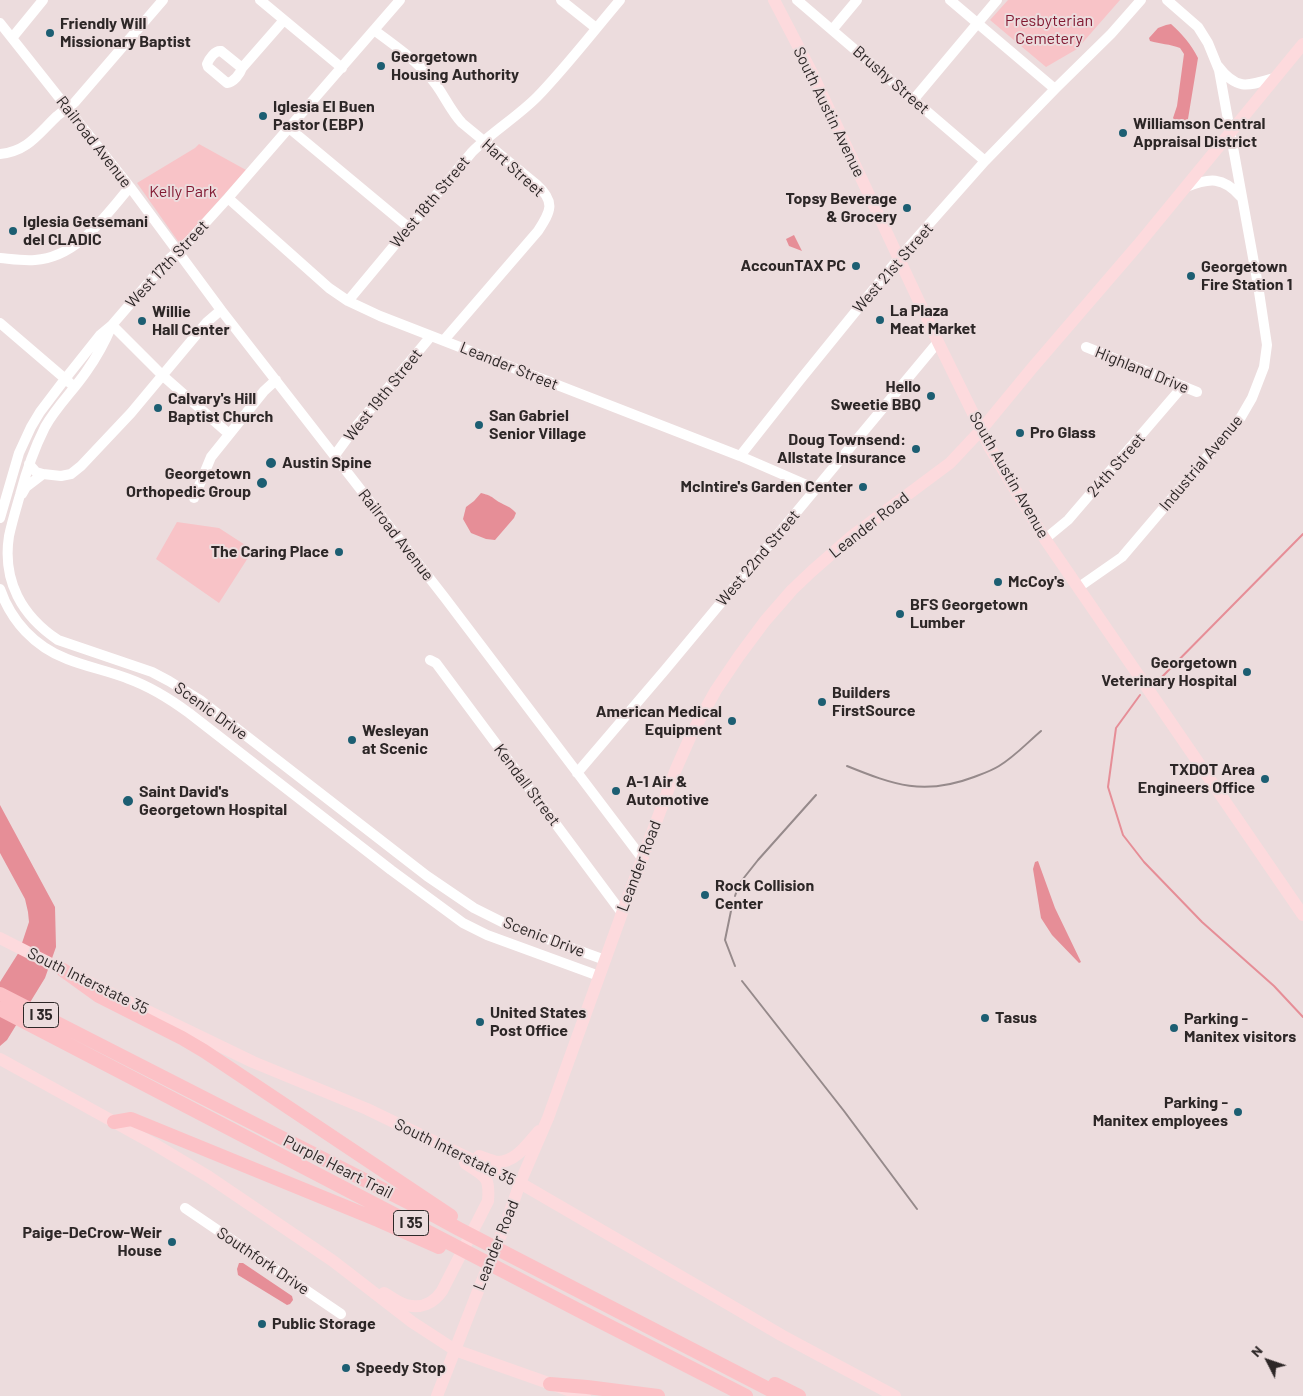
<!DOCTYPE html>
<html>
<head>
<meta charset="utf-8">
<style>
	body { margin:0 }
	#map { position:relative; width:1303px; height:1396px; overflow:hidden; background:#ecdcdd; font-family:Barlow,sans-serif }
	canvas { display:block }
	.north { position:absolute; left:1243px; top:1336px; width:50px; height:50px; -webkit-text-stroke:4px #ecdcdd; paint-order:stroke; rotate:311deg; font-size:14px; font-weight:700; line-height:20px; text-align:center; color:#2d2727 }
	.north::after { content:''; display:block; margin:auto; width:18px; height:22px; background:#2d2727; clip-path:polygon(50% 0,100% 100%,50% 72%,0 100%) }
</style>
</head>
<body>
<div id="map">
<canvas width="1303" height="1396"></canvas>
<div class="north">N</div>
</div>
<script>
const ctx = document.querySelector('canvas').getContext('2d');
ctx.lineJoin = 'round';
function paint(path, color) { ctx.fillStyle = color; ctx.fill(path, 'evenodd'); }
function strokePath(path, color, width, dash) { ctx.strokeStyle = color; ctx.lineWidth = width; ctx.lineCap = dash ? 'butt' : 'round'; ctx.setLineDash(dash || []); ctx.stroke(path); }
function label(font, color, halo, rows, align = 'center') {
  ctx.font = font + ' Barlow,sans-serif'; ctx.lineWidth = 4; ctx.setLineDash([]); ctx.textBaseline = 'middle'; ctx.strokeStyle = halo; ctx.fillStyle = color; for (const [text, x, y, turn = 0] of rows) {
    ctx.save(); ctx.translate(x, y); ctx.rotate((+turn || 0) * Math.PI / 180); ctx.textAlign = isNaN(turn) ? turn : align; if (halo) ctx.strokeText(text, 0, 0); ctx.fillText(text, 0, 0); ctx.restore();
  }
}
const green = new Path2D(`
	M1008,0H1120L1077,49L1046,67L990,20Z
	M199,144L246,170L180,244L137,183L195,148Z
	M177,522L219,528L253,550L219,603L156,559Z`);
const water = new Path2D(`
	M1166,25L1171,24C1182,34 1191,44 1198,58L1187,125L1184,128L1180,127L1173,118L1177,106L1184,54L1180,48C1170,44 1160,44 1150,41L1149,38L1158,28Z
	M794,235L802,251L789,246L786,239Z
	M481,493C492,496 490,496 499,502C506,506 510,506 516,513L514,518L495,540L486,539L471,533L463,519L466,507L474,501Z
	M0,805L55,907L56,947L45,978L7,1040L0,1046V982L19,952L29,922L28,912L25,899L0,853Z
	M1038,861L1055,908L1081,962L1079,963L1052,935L1041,918L1033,869L1035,862Z
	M239,1263H243L292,1296L293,1300L290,1304L287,1305L238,1275L237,1269Z`);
const stream = new Path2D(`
	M1154,685L1303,534
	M1140,695L1116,728L1108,787L1123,835L1144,862L1202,922L1274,986L1303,1017`);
const minor = new Path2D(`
	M260,0L342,68
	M561,0L596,28
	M797,0L985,161
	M950,0L1055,89
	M0,23L130,187L221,310L445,598L642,858
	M374,30C393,44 413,58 428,75C442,89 448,108 462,123L536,184C556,202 551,211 538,231L444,340
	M832,30L857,0
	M12,38L43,0
	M1218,66C1237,91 1248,86 1274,78
	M242,68L221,51C215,50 209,59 207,64L208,67L227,83C234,82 240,74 242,68L284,20
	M914,99L997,0
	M289,128L408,227
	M0,154C28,151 38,134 57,116C63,111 70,107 75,102L163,0
	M1186,187C1209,178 1223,176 1241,197
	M228,198L329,288L348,301L380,316L740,456L816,489
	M0,258C11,259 23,261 35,260C78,257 104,217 130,187
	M348,301L472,152C492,132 517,117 537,97C566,67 592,33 620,0
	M0,323L70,383
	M112,325C105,342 96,358 86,372C73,391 56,407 45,427C34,449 26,472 20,495C16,509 12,522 9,536C2,581 22,616 58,640L152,672L169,681L200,700L427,876L474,908L506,924L605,960
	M112,325L162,375L229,434
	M1086,347L1197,392
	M335,455L354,429L431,336
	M740,456L800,380L899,258L985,161L1055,89L1111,34L1141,0
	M29,464L36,472L43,474L61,476L71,474L81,466L131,413L207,322L221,310
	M22,494L26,487L43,474
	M194,498L211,457L264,391L276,380
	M0,518L19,453L31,427L40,412L65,379L100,335L112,325L168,260L188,242L228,198L400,0
	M1045,539L1068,520L1183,386
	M1079,587L1122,557L1241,417L1252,398L1264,367L1267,345L1258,285L1219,70L1208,43L1198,27L1167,0
	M0,589C11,621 35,647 67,659C87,667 109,671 129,679C151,687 170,699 189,713L391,870L463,923L487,935L599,976
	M430,660L436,663L622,913
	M577,773L665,670L938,342
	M185,1208L341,1314`);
const major = new Path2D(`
	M774,0L811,71L938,342L990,448L1045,539L1303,915
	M0,938L63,970L253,1062L367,1109L520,1183L730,1305L781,1335L895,1396
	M0,1059L154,1144L209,1177L333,1261L412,1322L455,1350L585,1396
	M479,1156C485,1158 492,1161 498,1162C516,1162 528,1143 539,1131
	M384,1293C391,1297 399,1303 406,1305C421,1309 434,1303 442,1291L488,1201C490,1175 485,1177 465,1163
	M437,1396L478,1291L506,1223L520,1183L548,1118L622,913L676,769L692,733L716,690L739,656L765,621L792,590L812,571L852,536L950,463L981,430L1033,367L1138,245L1303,44`);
const highway = new Path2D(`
	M63,970L99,996L182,1038L204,1051L451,1216
	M0,994L437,1217L459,1229L782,1396
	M0,1009L580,1311L746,1396
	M114,1122L131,1119L378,1220L439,1247
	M550,1384L587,1387L658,1396
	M775,1384L799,1396`);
const rail = new Path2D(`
	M847,766C894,785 924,796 974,777C982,774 991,771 999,766C1014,757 1027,743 1041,731
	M735,896L739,884L758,860L816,795
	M732,906L725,940L735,966
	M742,981L844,1111L917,1209`);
const markers = [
	[50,33,5,"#1c5e72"],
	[381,66,5,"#1c5e72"],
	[263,116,5,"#1c5e72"],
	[1123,133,5,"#1c5e72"],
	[907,208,5,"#1c5e72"],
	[13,231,5,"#1c5e72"],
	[856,266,5,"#1c5e72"],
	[1191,276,5,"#1c5e72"],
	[880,320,5,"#1c5e72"],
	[142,321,5,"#1c5e72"],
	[931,396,5,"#1c5e72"],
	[158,408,5,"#1c5e72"],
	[479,425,5,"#1c5e72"],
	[1020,433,5,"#1c5e72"],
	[916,449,5,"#1c5e72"],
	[271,463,6,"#1c5e72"],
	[262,483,6,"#1c5e72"],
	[863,487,5,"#1c5e72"],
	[339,552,5,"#1c5e72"],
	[998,582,5,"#1c5e72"],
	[900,614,5,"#1c5e72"],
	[1247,672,5,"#1c5e72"],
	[822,702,5,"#1c5e72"],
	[732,721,5,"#1c5e72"],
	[352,740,5,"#1c5e72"],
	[1265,779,5,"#1c5e72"],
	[616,791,5,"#1c5e72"],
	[128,801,6,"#1c5e72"],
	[705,895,5,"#1c5e72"],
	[985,1018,5,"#1c5e72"],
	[480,1022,5,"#1c5e72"],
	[1174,1028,5,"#1c5e72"],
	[1238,1112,5,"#1c5e72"],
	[172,1242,5,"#1c5e72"],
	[262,1324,5,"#1c5e72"],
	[346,1368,5,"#1c5e72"]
];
const shields = [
	[41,1015,35],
	[411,1223,35]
];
const shieldNames = [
	["I 35",41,1015],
	["I 35",411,1223]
];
const parkNames = [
	["Presbyterian",1049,21],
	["Cemetery",1049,39],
	["Kelly Park",183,192]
];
const poiNames = [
	["Friendly Will",60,24],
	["Missionary Baptist",60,42],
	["Georgetown",391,57],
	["Housing Authority",391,75],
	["Iglesia El Buen",273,107],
	["Pastor (EBP)",273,125],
	["Williamson Central",1133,124],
	["Appraisal District",1133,142],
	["Topsy Beverage",897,199,"right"],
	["& Grocery",897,217,"right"],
	["Iglesia Getsemani",23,222],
	["del CLADIC",23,240],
	["AccounTAX PC",846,266,"right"],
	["Georgetown",1201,267],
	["Fire Station 1",1201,285],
	["La Plaza",890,311],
	["Meat Market",890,329],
	["Willie",152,312],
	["Hall Center",152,330],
	["Hello",921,387,"right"],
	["Sweetie BBQ",921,405,"right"],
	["Calvary's Hill",168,399],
	["Baptist Church",168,417],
	["San Gabriel",489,416],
	["Senior Village",489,434],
	["Pro Glass",1030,433],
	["Doug Townsend:",906,440,"right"],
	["Allstate Insurance",906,458,"right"],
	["Austin Spine",282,463],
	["Georgetown",251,474,"right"],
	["Orthopedic Group",251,492,"right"],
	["McIntire's Garden Center",853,487,"right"],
	["The Caring Place",329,552,"right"],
	["McCoy's",1008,582],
	["BFS Georgetown",910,605],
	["Lumber",910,623],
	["Georgetown",1237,663,"right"],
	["Veterinary Hospital",1237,681,"right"],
	["Builders",832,693],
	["FirstSource",832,711],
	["American Medical",722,712,"right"],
	["Equipment",722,730,"right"],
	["Wesleyan",362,731],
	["at Scenic",362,749],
	["TXDOT Area",1255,770,"right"],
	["Engineers Office",1255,788,"right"],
	["A-1 Air &",626,782],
	["Automotive",626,800],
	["Saint David's",139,792],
	["Georgetown Hospital",139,810],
	["Rock Collision",715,886],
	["Center",715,904],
	["United States",490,1013],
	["Post Office",490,1031],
	["Tasus",995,1018],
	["Parking -",1184,1019],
	["Manitex visitors",1184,1037],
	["Parking -",1228,1103,"right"],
	["Manitex employees",1228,1121,"right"],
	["Paige-DeCrow-Weir",162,1233,"right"],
	["House",162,1251,"right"],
	["Public Storage",272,1324],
	["Speedy Stop",356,1368]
];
const streetNames = [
	["Brushy Street",891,80,41],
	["South Austin Avenue",829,112,64],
	["Railroad Avenue",94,142,52],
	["Hart Street",513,168,42],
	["West 18th Street",430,202,-50],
	["West 17th Street",167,264,-47],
	["West 21st Street",893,268,-49],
	["Leander Street",509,366,22],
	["Highland Drive",1142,370,22],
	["West 19th Street",383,395,-51],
	["Industrial Avenue",1201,463,-50],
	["24th Street",1116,465,-49],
	["South Austin Avenue",1009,475,60],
	["Leander Road",869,525,-38],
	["Railroad Avenue",396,535,52],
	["West 22nd Street",758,558,-50],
	["Scenic Drive",211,711,36],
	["Kendall Street",527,785,53],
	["Leander Road",639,866,-69],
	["Scenic Drive",544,937,21],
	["South Interstate 35",88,981,26],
	["South Interstate 35",455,1152,26],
	["Purple Heart Trail",338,1167,27],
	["Leander Road",496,1245,-68],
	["Southfork Drive",263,1261,34]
];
paint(green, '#f8c3c7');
paint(water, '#e68e97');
strokePath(stream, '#e68e97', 2);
strokePath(minor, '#fff', 10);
strokePath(major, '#fddadd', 12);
strokePath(highway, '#fcc1c6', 14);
strokePath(rail, '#968a8b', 2);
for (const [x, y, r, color] of markers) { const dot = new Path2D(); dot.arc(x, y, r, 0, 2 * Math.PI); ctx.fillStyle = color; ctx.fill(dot); strokePath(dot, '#ecdcdd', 2); }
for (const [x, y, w] of shields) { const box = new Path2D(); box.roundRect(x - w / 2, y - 12.5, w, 25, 4); ctx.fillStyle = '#ecdcdd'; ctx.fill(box); strokePath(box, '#2d2727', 1); }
label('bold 15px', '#2d2727', null, shieldNames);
label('16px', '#821a33', '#ecdcdd', parkNames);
label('bold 16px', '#2d2727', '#ecdcdd', poiNames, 'left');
label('16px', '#2d2727', '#ecdcdd', streetNames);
</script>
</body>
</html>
